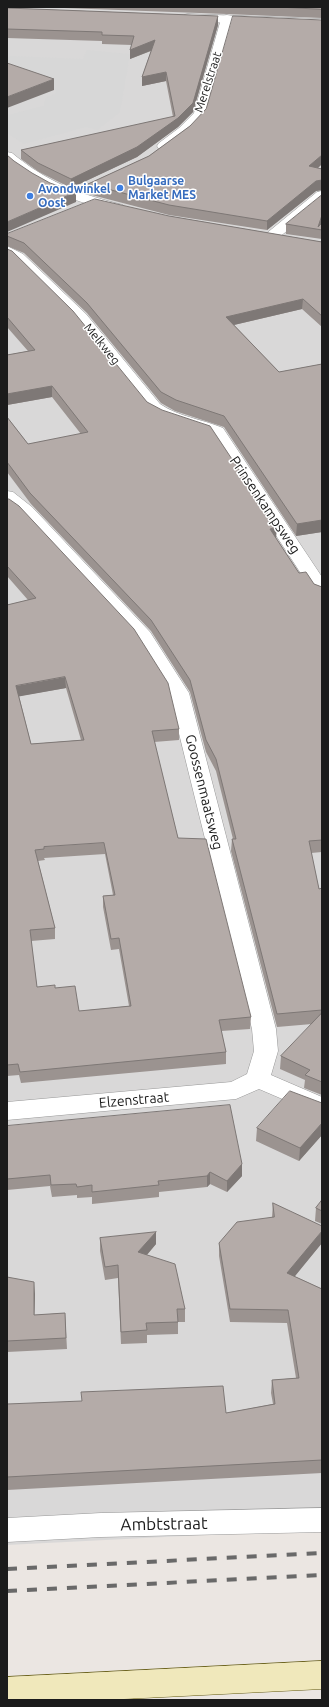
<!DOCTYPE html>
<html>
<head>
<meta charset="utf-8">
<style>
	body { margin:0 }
	#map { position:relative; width:329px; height:1707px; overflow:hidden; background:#ebe6e2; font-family:Ubuntu,sans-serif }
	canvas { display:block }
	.frame { position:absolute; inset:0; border:8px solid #1b1b1b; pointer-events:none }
</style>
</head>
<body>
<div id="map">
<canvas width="329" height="1707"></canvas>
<div class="frame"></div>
</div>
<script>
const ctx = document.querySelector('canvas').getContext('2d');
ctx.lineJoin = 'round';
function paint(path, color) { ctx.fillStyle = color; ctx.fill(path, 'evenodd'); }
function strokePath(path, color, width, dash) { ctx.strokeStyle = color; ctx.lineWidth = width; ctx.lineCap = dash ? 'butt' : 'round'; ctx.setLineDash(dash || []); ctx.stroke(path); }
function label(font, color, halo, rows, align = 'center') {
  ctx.font = font + ' Ubuntu,sans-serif'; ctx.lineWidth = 3; ctx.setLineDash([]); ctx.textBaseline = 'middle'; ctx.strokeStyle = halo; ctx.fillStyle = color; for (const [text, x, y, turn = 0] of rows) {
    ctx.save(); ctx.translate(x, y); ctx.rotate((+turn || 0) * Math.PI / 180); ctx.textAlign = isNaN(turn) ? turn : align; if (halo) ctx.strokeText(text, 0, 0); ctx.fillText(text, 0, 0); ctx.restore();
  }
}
const residential = new Path2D(`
	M7,7H322V1529L7,1545Z`);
const parking = new Path2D(`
	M87,50L130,54L120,112L97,130L86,127L24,144L7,133V115L44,106L45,98L55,94L56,90L7,73V58L11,56L83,59Z`);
const minor = new Path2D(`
	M227,15L231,16L233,19L207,114L189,134L169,149L164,150L159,149L157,146L159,143L179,128L194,113L221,19L223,16Z
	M7,152L12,153C47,182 79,194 123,205L125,208L123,211L118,212C77,202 40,190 7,163Z
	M322,191V202L277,239L272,240L267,239L265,236L267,233L317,192Z
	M7,246L23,254L86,314L160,404C179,417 202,419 223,428L322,577V597L315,595L211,436C190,426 167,424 148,412L74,320L13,260L7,257Z
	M7,491L13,492L32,507L150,632L189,693L276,1029L278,1051L271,1075L322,1097V1116L259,1089L236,1099L7,1120V1102L231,1082L247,1074L254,1051L252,1029L169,693L135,639L20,515L7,505Z
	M322,1508V1532L101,1537L7,1542V1518L101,1513Z`);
const tertiary = new Path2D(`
	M188,14L322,19V27L184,21L182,18L184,15Z`);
const secondary = new Path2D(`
	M322,1661V1689L104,1700H7V1677Z`);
const rail = new Path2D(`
	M7,1569L322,1553
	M7,1591L322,1575`);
const wall = new Path2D(`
	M37,7H322V18L227,14Z
	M7,8L218,16V25L193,112L178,127L137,157L71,188L39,172L21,159V150L173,117L166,81L142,86V77L151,51L130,59V50L132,45L102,44V41L7,38Z
	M322,20V164L318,168L322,169V190L316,191L267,230L169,215L88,194V184L149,156L190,126Z
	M322,195V239L286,234V224Z
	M169,216L322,242V327L302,309L234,325L279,372L322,364V532L296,536L224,427L175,411L161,403L87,313L24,253L7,246V234Z
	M7,249L147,402L276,538L299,573L314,584L322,587V852L311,853L319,889L322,888V1095L304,1088L305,1080L280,1069L281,1056L312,1024L277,1027L231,851L232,839H233L216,771L206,752L190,692L151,631L31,504L7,472V417L28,444L81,434L52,397L7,405V355L28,351L7,327Z
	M7,499L179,729V740L154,742L178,838L251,1017L250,1029L221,1031L226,1052V1064L21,1083L19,1075L7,1076V605L28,600L7,576ZM66,688L81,740L31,744L19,696ZM105,854L113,895L103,896V907L111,950L119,949L129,1006L79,1011L55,988L37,987L31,941L55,939V928L38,861L45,860L44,858Z
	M322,1103V1135L299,1161L256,1141L257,1128Z
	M7,1126L242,1164V1176L227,1192L210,1184L207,1187L159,1192V1197L92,1204V1197L77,1198V1195L52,1197L50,1186L7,1190Z
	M322,1200V1224L315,1221L316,1208Z
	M273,1203L322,1243L294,1276L322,1289V1473L7,1490V1404L226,1413L273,1404L271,1393L272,1380L296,1378L287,1323L230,1322L219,1256V1243L272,1217Z
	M156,1232V1244L147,1255L185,1309V1322H178V1334L147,1335V1343L121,1344L118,1278L105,1280L100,1251V1238Z
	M7,1277L35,1294L34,1315L65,1313L67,1349L7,1352Z`);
const shadedWall = new Path2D(`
	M218,16V25L193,112L178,127L137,157L71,188V179L178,118Z
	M155,40V49L130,59V50Z
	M166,72V81L142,86V77Z
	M54,79V90L7,108V97Z
	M322,155V164L309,176V166Z
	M322,180V190L316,191L267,230V221L316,181Z
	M76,192V202L7,232V222Z
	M322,215V224L318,227Z
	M303,299L302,309L225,327L226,317Z
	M52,386V397L7,405V394Z
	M322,520V532L296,536L297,524Z
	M277,527L276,539L270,529Z
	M65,677L66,688L16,697V686Z
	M322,1123V1135L299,1161L300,1148Z
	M242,1164V1176L227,1192V1181Z
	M210,1172V1184L207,1187V1176Z
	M322,1231V1243L287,1286V1273Z
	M156,1232V1244L138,1265V1252Z
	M34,1282L35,1294L34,1326Z`);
const building = new Path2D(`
	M279,7H322V9Z
	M7,8L218,16L193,103L178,118L137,147L71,179L38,163L21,150L175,116L166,72L142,77L155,40L130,50L134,36L102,35V32L7,29Z
	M233,16L322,20V155L309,166L322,169V180L316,181L267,221L169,205L88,184L149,156L190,126L206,109Z
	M7,63L54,79L7,97Z
	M7,155L14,161L32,173L50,183L76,192L7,222Z
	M322,195V215L318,227L322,223V230L286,224Z
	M95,199L169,216L322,242V316L303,299L226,317L279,372L322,364V520L297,524L224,416L176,400L161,392L87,303L24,243L7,236V234Z
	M7,249L12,251L73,311L147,402L162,410L210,426L277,527L270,529L299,573L306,572L314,584L322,587V840L309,841L319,889L322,888V1010L277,1014L232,839H236L216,759L206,740L190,680L151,620L30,493L7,462V417L28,444L88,432L52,386L7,394V355L35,350L7,317Z
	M7,499H9L19,506L134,629L168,683L179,729L152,731L178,838L206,839L251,1017L219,1020L226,1052L20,1072L18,1064L7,1065V605L36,598L7,566ZM65,677L84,740L31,744L16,686ZM104,843L115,895L103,896L111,939L119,938L131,1006L79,1011L75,986L55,988V985L37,987L30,930L55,928L35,850L44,849V847Z
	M322,1013V1082L305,1075L310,1070L281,1056Z
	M290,1091L322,1103V1123L300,1148L257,1128Z
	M230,1105L242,1164L227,1181L210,1172L207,1176L158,1181L159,1185L92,1192V1185L77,1187L76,1184L51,1185L50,1175L7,1179V1126Z
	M322,1200V1211L316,1208Z
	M273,1203L322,1226V1231L287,1273L322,1289V1460L7,1477V1404L82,1401L81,1392L223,1386L226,1413L275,1404L272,1380L299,1378L288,1310L230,1309L219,1243L237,1222L274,1217Z
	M156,1232L138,1252L175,1264L185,1309H177L178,1322L146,1323L147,1330L121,1332L118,1265L105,1267L100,1238Z
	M7,1277L34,1282V1315L65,1313L66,1338L7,1341Z`);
const markers = [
	[120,188,4,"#3f7fe0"],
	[30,196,4,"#3f7fe0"]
];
const farStreetnames = [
	["Merelstraat",208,82,-72],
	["Melkweg",102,344,51]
];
const farShopnames = [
	["Bulgaarse",128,181],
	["Market MES",128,195],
	["Avondwinkel",38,189],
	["Oost",38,203]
];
const streetNames = [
	["Prinsenkampsweg",265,505,56],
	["Goossenmaatsweg",204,792,76],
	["Elzenstraat",134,1100,-5]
];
const nearStreetnames = [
	["Ambtstraat",164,1524,-1]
];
paint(residential, '#d9d8d8');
paint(parking, '#d7d7d7');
strokePath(minor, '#989898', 1);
strokePath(tertiary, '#989898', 1);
strokePath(secondary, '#635a12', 1);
paint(minor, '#fff');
paint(tertiary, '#fff');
paint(secondary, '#f0e8bb');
strokePath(rail, '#696969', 4, [10, 10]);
paint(wall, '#9b9390');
paint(shadedWall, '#7e7876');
paint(building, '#b4aba8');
strokePath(building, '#7e7876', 1);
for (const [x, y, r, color] of markers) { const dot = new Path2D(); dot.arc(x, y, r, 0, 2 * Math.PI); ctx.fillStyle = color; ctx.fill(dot); strokePath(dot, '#fff', 1.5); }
label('12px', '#1b1b1b', '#fff', farStreetnames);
label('bold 12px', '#366cbe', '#fff', farShopnames, 'left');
label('14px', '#1b1b1b', '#fff', streetNames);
label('17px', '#1b1b1b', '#fff', nearStreetnames);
</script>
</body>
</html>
